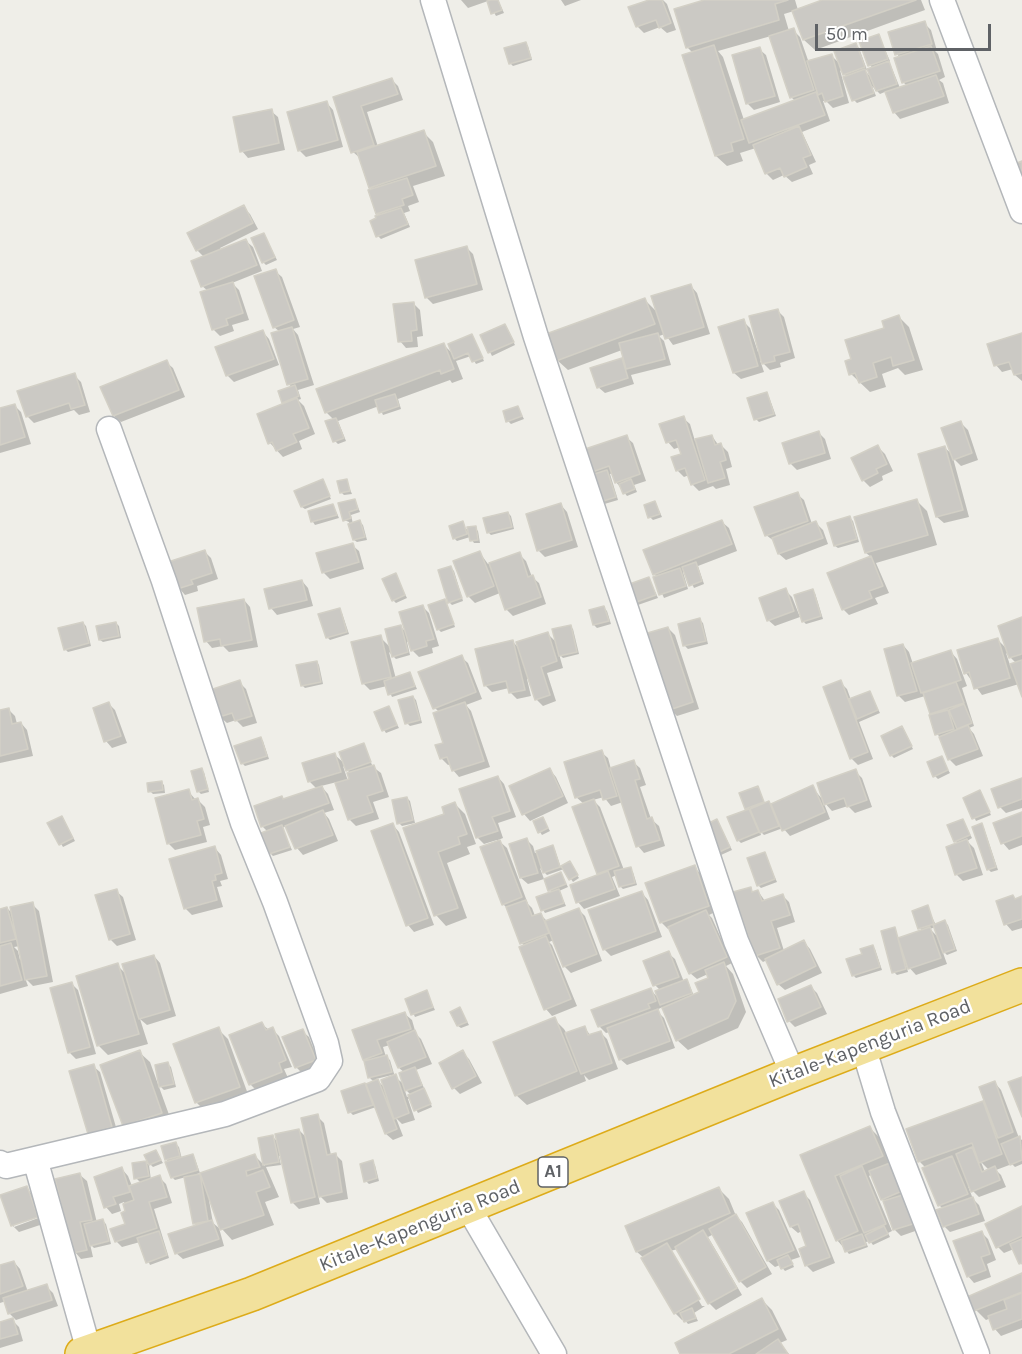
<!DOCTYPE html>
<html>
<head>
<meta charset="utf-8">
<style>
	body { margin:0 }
	#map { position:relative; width:1022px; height:1354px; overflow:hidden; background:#efeee8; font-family:Karla,sans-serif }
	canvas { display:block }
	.scale { position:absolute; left:815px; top:24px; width:176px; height:27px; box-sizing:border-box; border:3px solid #5f6266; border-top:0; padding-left:8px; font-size:18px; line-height:21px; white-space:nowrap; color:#5f6266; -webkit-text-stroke:4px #fff; paint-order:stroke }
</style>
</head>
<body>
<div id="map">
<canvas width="1022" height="1354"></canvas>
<div class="scale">50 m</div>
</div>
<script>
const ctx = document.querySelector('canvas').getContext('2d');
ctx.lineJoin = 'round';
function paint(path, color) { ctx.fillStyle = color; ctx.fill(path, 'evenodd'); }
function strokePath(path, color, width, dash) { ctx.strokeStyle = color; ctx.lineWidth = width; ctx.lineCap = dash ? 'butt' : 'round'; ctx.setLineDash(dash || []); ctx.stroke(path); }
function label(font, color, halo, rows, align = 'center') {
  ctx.font = font + ' Karla,sans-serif'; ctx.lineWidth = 5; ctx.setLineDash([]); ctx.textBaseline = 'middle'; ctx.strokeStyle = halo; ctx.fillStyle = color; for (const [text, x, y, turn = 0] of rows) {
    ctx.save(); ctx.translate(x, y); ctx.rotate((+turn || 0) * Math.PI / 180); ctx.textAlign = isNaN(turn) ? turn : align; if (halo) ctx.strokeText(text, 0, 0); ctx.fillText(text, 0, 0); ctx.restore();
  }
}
const shadow = new Path2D(`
	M461,0H498L504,13L496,16L488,1L468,8Z
	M561,0H581L565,6Z
	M653,0H663L667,4L676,30L667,33L660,27L644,33L637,26Z
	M709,0H795L798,10L827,0H921L925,10L815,50L804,40L794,11L784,14L789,31L793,30L800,37L809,63L831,55L841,65L856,45L859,48L867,70L865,71L873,79V69L870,65L879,36L890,61L888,62L891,66L900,88L907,86L903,82L900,58L897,54L924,23L931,30L937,51H935L938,54L945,77L939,80L943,83L949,103L900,119L894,112L887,91L880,94L872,86L876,96L857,103L854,100L847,77L840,70L849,103L833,108L826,101H823L830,121L802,132L816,162L809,165L813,174L792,182L784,175L773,180L766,173L756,148L740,153L743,161L727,166L716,156L684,56L693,53L687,47ZM771,36L791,97L795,101L744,120L723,57L718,51Z
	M525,43L528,46L532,60L513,66L510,63Z
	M759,49L766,55L780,102L754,110L747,103Z
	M392,80L398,86L403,100L367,112L378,147L423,132L433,142L445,176L413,186L419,202L408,206L410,211L404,213L410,227L381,239L378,236L380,216L377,213L373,190L370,187L360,158L353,152L335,98Z
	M327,103L333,110L343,147L306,157L299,150Z
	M271,111L278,117L285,150L248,158L242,151Z
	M243,207L250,214L258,229L220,248L221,250L246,241L253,247L262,271L232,283L239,290L249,320L232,325L234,331L220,336L213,329L208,291L202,286L204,257L197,250Z
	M264,235L277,260L266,265L263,262Z
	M467,248L473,254L483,290L433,304L426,297Z
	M275,271L282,277L300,327L293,329L298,335L314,385L298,390L301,399L298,400L304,406L315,434L299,441L302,449L283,457L270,443L286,404L283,402L292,387L288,384L280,332L274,327Z
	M691,286L697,293L710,334L673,345L665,334L659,336L664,341L671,365L631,375L634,384L605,393L598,387L621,360L626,365L622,350L568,370L557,360L645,300L658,313Z
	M413,303L420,310L423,336L417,337L418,347L406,348L400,341Z
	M777,310L784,317L795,358L780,363L781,367L770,370L760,360L764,372L741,379L734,373L743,321L750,328L758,352L760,351Z
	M899,317L909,327L923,370L905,375L898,368L882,374L886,387L870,392L851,374L886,329Z
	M505,326L515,345L492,356L482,336Z
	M263,332L269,339L279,365L234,382L227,375Z
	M472,335L484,361L476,364L471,356L456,361L463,379L452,383L450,380L398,399L401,409L383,415L379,406L338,421L346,441L338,444L335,441L334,420L326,412L443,344L454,355Z
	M1022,335V381L1015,375L1013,369L1002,372L996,365Z
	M166,362L173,368L185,397L121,422L114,416Z
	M74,375L81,382L90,412L79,415L74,410L34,423L27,416Z
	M766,394L769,397L776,416L759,422L756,419Z
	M14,405L21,412L31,444L0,453V410Z
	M518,408L524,419L511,424L508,421Z
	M683,418L690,424L695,441L712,436L719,446L721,445L728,452L732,467L726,469L730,485L716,489L713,486L699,491L692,484L689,475L684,477L677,470L683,455L680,447L674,449L668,442Z
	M961,423L968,430L978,460L961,466L953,458L969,517L944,523L937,517L945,448L953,455Z
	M818,432L825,439L831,459L797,470L790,463Z
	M626,437L633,443L646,481L634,485L637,492L627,496L616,482L613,473L610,474L618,500L601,505L591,472Z
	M878,447L885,454L893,471L882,476L883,480L870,487L863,480Z
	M346,480L352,494L344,495L341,492Z
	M322,481L331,499L305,509L302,507Z
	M797,494L804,500L812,524L816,523L823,530L828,544L786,560L779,554L774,541L766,535Z
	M355,500L360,512L351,515L353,524L360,522L363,525L367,540L357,542L354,540L349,522L344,520Z
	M917,501L927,511L937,545L876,563L889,593L875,598L878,604L849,615L843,609L871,557L866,553Z
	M655,502L662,517L653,520L650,517Z
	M333,505L339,518L315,525L313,522L310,512Z
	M561,505L567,512L578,547L545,557L538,550Z
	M508,513L511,516L514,529L491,535L488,532Z
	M850,518L853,521L859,542L838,548L835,546Z
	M722,522L729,528L737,551L698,566L704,584L694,588L686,571L683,572L688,589L664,598L655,578L657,577L654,574Z
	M462,523L466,529L475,528L478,531L480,543H474L470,537L457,541L454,538Z
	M352,545L359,551L364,569L330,579L323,572Z
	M204,551L211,558L218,579L197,586L198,591L185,595L179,588Z
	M480,553L488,564L519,554L526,561L532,577L539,583L546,604L513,616L506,609L500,593L475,603L468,596Z
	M451,568L454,571L463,601L452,605L449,602Z
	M395,575L407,598L396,603L393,600Z
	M649,579L658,598L635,606L632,604Z
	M302,581L308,588L313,606L277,615L271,608Z
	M785,590L792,597L800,617L775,626L768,620Z
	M812,591L815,593L823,619L806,624L803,621Z
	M244,600L250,607L258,647L229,652L223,646L212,648L206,641Z
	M444,601L447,604L455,627L441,632L438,629Z
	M423,607L429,613L439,646L432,648L433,653L419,657L412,650L409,641L407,642L410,655L396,659L389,652L396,679L410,674L417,689L392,697L387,686L370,690L363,683L380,637L391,648L400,626L407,633Z
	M604,608L607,611L611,624L597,628L594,625Z
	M339,610L342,613L349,634L330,640L327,637Z
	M1022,618V693L1019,684L982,695L966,673L998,640L1008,650ZM1006,653L1016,663L1010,665Z
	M700,620L703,623L708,644L688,649L685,646Z
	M83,623L86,626L91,646L68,652L65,649Z
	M116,623L119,626L121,638L103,642L100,640Z
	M570,626L573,629L579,654L563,658L559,654L563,668L547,673L556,701L543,706L536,699L529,678L527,679L531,696L517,699L511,693L509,688L492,692L485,685L513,642L520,649L548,634L557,643Z
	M668,628L675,635L699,709L677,716L670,709Z
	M903,645L909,652L913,664L951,652L957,659L967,686L962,688L974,726L969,728L974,734L983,756L956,766L950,760L940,737L937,734L934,716L925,696L905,702L898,695Z
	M461,657L468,663L482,699L466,705L471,711L490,767L459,777L453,770L451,764L448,765L441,758L444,744L439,712L435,708Z
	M317,662L319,665L323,684L305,688L302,685Z
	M239,682L246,689L257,723L243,727L236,720L227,723L220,717Z
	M840,682L847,689L851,700L869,692L880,713L859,722L873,759L858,765L851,758Z
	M413,697L416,700L422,723L410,726L407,723Z
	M109,704L115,710L127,743L112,748L106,741Z
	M388,708L399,728L386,733L384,730Z
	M8,709L15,716L17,724L21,723L27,730L33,756L0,763V711Z
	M902,728L913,749L894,758L891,755Z
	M260,738L263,741L269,759L245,766L242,763Z
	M363,745L373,767L381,773L389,797L373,802L379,819L356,826L349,819L337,782L321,786L328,794L334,810L324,813L329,819L338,841L303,855L297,848L287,826L282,828L292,850L273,856L270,853L268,832L262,826L284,801L317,789L309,781L335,755L345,764ZM343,766L351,774V780L348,781Z
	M601,752L608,758L611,769L633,762L640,768L646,785L640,787L651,819L659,826L665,846L644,853L638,846L623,802L611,806L604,797L593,800L600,807L624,870L630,869L633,872L637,885L623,889L620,886L617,875L612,877L620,896L584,909L578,902L599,876L574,808L584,804L576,797Z
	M941,758L950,773L938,779L935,776Z
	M201,770L204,772L209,792L201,794L198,791Z
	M550,770L556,777L568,803L530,821L524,814Z
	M855,771L862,778L872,807L855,813L848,806L832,811L823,801L830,819L790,836L783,828L764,835L760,831L761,835L741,843L738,840L747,811L741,794L757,788L765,804L771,805L812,787L823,800Z
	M498,777L504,784L516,817L498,823L503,838L498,840L507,848L528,904L532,908L535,916L540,914L547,921L579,910L585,916L602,961L571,973L564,966L554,940L549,942L552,945L577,1006L552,1016L546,1009L525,946L521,943L508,909L503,904L497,840L484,844L477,837Z
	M1022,779V808L1006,813L1000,807Z
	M161,782L164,785L165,793L153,794L150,791Z
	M188,791L196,800H198L205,807L210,825L203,827L207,842L175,850L168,843Z
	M980,792L991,815L976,821L965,798Z
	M407,798L410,801L415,823L402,826L399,823Z
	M455,804L465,814L476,844L467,847L470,854L447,863L467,918L446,926L436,915L405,829L446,815Z
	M1022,814V845L1009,850L1003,843Z
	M62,817L75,841L63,847L49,824Z
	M543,819L550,831L542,835L540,832Z
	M963,821L972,838L967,841L974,848L983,875L963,881L957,875L947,848L958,844L956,841Z
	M719,824L732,850L721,855L718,852Z
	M393,825L399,832L434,925L414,932L408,925Z
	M981,825L984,828L998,870L991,872L988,869Z
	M527,840L533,846L535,853L552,847L555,850L561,868L569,863L579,878L573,882L564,869L547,875L540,868L544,879L528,884L521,878Z
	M215,848L221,855L228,879L220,881L222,886L217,887L223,907L192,915L185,908Z
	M764,854L777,882L761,888L758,885Z
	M694,867L701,874L715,912L709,915L712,918L732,963L726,966L733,974L746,1012L738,1028L688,1050L677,1040L663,1007L656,1010L664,1018L675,1048L627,1065L620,1059L610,1032L606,1033L600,1027L593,1011L651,990L659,999L660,990L655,985L668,953L675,959L684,982L686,981L689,984L694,996L701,993L710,978L708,974L697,979L690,973L670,928L668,929L661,922Z
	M561,874L568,887L559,891L566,906L545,913L543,910L552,893L546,880Z
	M750,889L754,893L758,891L765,901L782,895L789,902L795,922L777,928L784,951L804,942L810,949L822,973L785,990L778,984L767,960L763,962L756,955Z
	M116,891L123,897L136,940L117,946L110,939Z
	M642,893L648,900L662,937L611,956L604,949Z
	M1022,898V928L1012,931L1006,924L998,902Z
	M32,904L39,911L53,982L33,986L25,978L28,986L0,994V910L7,908L14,915ZM20,946L23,960H20L18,951L14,947Z
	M927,907L936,925L945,922L948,925L957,951L947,955L942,950L947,964L916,975L906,964L908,972L897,975L894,972V929L899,939L922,931L914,912ZM935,927L939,938L930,929Z
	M872,947L875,949L882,970L856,978L853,975L864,955Z
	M154,956L160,963L176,1016L147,1025L140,1019L148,1044L108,1055L98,1045L117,965L127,975Z
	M71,983L78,990L96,1054L76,1059L70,1053Z
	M811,987L817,993L827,1014L795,1027L789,1021Z
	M426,992L435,1010L415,1017L407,1000Z
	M460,1009L469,1025L461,1028L458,1026Z
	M405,1014L412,1020L416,1034L421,1039L432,1064L416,1070L424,1088L423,1089L426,1093L432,1107L418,1113L410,1098L408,1099L415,1120L402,1124L396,1118L403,1136L393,1140L386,1134L376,1107L353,1115L350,1112L365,1085L374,1082L369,1077L354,1031ZM390,1045L399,1068L405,1073V1085L395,1077L390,1060L386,1057L383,1047ZM392,1075L393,1077L386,1089L376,1079ZM404,1088L411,1095L407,1097Z
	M554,1019L564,1029L567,1034L584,1027L591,1036L600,1032L607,1039L618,1069L589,1080L584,1075L586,1081L527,1105L516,1095Z
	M262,1024L269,1030L272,1029L279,1036L292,1067L284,1069L288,1078L257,1091L250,1084Z
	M218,1029L228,1039L249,1097L206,1112L196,1102Z
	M302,1031L309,1037L321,1067L303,1074L296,1067Z
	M139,1052L150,1062L172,1123L124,1126Z
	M462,1052L469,1059L482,1083L460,1094L454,1088Z
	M168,1064L171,1067L176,1087L164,1090L161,1087L156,1067Z
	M93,1066L100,1072L118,1134L96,1140L90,1134L71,1072Z
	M995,1083L1001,1090L1019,1138L1022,1140V1164L1015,1167L1012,1164L996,1170L1001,1175L1006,1187L979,1197L968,1186L973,1199L979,1205L985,1221L950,1232L944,1226L943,1209L939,1205L926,1168L920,1162L908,1130L982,1103L989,1110ZM981,1162L989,1170L985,1172Z
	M317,1116L324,1123L331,1155L335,1154L342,1161L348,1199L327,1203L318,1194L320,1204L299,1209L292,1202L282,1156H279L281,1165L266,1167L279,1197L265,1202L274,1225L232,1240L222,1229L211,1199L209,1200L213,1223L219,1228L224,1246L183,1259L176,1253L197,1226L194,1223L186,1177L175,1180L172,1177L163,1147L176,1144L179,1147L182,1159L193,1156L195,1159L200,1173L197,1174L204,1180L255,1156L265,1166L259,1139L273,1137L279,1143L299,1130L308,1139Z
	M870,1128L880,1138L921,1229L901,1236L894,1229L886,1202L882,1199L872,1174L869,1176L892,1231L888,1233L890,1237L873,1245L870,1241L866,1242L868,1247L849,1254L837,1240L802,1156Z
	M156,1152L163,1163L153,1167L150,1164Z
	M146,1162L149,1165L151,1180L159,1177L166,1184L172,1203L154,1209L169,1258L150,1265L140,1242L122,1247L116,1241L127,1225V1212L124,1202L119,1204L121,1211L112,1214L106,1207L122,1169L128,1176L132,1186L141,1183L136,1178Z
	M372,1162L375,1165L379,1181L369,1184L366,1181Z
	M80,1175L87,1181L97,1223L103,1221L106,1224L111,1244L94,1248L90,1244L93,1257L81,1259L75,1252Z
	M26,1188L33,1195L40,1215L14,1224V1227L41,1217L43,1224L19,1232L12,1225Z
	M719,1189L729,1199L736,1216L742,1222L772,1274L747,1288L740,1281L714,1234L708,1237L742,1295L716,1310L709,1303L678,1249L670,1251L702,1306H705L694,1313L698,1321L688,1324L684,1319L682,1320L675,1313L644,1258L637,1252L627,1227Z
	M803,1193L810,1200L835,1263L813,1272L806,1265L808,1247L802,1231L798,1233L791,1227Z
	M772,1203L779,1210L800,1257L791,1260L794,1267L785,1271L780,1265L775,1267L768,1261L748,1214Z
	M1022,1208V1265L1014,1249L1004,1253L998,1247Z
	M981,1232L988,1239L996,1260L987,1264L991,1277L974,1283L968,1276Z
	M14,1262L20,1269L28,1292L46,1286L53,1293L58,1306L16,1320L9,1313L6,1301L0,1303V1267Z
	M1022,1274V1328L1001,1336L995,1329L991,1318L986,1320L976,1310Z
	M762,1300L772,1310L787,1340L780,1343L789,1354H682Z
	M12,1320L19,1327L23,1341L0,1348V1324Z`);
const building = new Path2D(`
	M491,0H498L502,10L491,14L487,1Z
	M649,0H662L671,23L659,28L656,20L636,27L628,7Z
	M704,0H788L775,4L779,20L686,48L674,9Z
	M822,0H916L803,40L792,11Z
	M925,21L932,44L895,55L888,32Z
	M794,28L814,90L790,98L769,36Z
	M879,34L888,59L868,66L859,41Z
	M526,42L531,58L509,64L504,48Z
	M856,43L865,67L843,75L834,51Z
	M714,45L744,139L731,143L733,151L715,156L682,55Z
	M931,46L940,71L902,83L894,58Z
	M760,47L775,96L746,104L732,55Z
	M832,54L843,96L825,102L822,93L818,95L807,61Z
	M889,61L897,84L876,91L867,69Z
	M865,69L874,93L852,101L843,77Z
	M936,75L944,96L893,113L885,92Z
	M392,78L398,94L361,106L374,145L351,153L333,97Z
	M816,92L825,115L749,143L741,120Z
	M327,101L338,140L298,151L287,112Z
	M272,109L279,143L240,152L233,117Z
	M799,126L811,155L803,158L807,167L784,177L780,168L765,174L753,145Z
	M424,130L436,166L369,188L357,152Z
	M1022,161V181L1012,165Z
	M407,178L413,195L402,199L404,205L376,214L368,190Z
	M244,205L253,223L196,251L187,233Z
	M401,208L408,224L376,237L370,221L376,218L375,216Z
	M264,233L275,257L262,263L251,238Z
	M246,239L257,265L201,287L191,261Z
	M467,246L477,284L425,298L415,260Z
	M276,269L294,320L273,328L254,276Z
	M233,282L243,313L226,319L228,325L212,330L200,292Z
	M691,284L704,327L665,339L651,296Z
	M645,298L655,324L556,361L546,334Z
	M414,302L417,330L411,331L412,341L398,342L393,304Z
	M778,309L790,352L774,356L775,361L762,364L749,316Z
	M899,315L914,360L893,366L891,357L873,363L877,377L859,383L855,373L849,375L845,361L851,359L845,340L884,328L882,321Z
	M744,319L758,366L733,373L718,327Z
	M505,324L514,342L488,353L480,335Z
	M292,327L308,379L287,385L271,333Z
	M263,330L274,359L226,376L215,347Z
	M658,333L665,359L626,369L619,343Z
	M1022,333V373L1014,375L1009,362L994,366L987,344Z
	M472,334L483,358L472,362L468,353L454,359L448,344Z
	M444,343L454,369L441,374L440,370L325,413L316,389Z
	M622,358L628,378L597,388L590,368Z
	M167,360L179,390L113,416L100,387Z
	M75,373L85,405L71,409L69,403L26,417L17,391Z
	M295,385L299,396L282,403L278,391Z
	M767,392L774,414L754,420L747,398Z
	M395,394L399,406L379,413L375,400Z
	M297,398L309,428L293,434L297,442L276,451L272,442L268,444L257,414Z
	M15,404L25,437L0,445V408Z
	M518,406L522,416L506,422L503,411Z
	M684,416L705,480L691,485L685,468L676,471L671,457L681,454L676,440L666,443L659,424Z
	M336,418L344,438L333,442L325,421Z
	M961,421L972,453L953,460L941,428Z
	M819,431L825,453L789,464L782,443Z
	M627,435L640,474L615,483L609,466L589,473L582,450Z
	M712,435L715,445L721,443L726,460L720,462L725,478L708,483L695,439Z
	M878,445L887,464L876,469L878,473L862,481L851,458Z
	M945,446L963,510L936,517L918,454Z
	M607,470L616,497L597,503L588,476Z
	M323,479L330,496L301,507L294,491Z
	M347,479L350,491L340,493L337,481Z
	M631,479L635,489L623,494L619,484Z
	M798,492L808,521L765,536L754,507Z
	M355,499L358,509L349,512L351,518L343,521L338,503Z
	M917,499L928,535L865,553L854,517Z
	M655,501L660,514L648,518L644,505Z
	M561,503L572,540L537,551L526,514Z
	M333,504L337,515L311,522L308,511Z
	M508,512L512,527L487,533L483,518Z
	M850,516L857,539L834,546L827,523Z
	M360,520L365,537L353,540L348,524Z
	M722,520L732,544L653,575L643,550Z
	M463,521L467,534L453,539L449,526Z
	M816,521L823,538L778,554L772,538Z
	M476,526L478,540L470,541L467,527Z
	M353,543L359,562L322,573L316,553Z
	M205,550L212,573L191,580L193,584L177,589L168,562Z
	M480,551L494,586L467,597L453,561Z
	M520,552L528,577L533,575L541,597L505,610L489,563Z
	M871,556L883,586L869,591L872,598L842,610L827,573Z
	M696,562L702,581L689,586L682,567Z
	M451,566L462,598L448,603L438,570Z
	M680,568L686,586L659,595L653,577Z
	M396,573L405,595L392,601L382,579Z
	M649,577L656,595L631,604L624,586Z
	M302,580L307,600L269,609L264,589Z
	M786,588L794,611L767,621L759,598Z
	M813,589L821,616L802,622L794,595Z
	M244,599L252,640L221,646L220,639L204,642L197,608Z
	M445,599L454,624L437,630L428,605Z
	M423,605L434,639L426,641L427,646L411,651L399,612Z
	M604,606L609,621L593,625L589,610Z
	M340,608L347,632L326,638L318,614Z
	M1022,617V654L1009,658L998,626Z
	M700,618L706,641L683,646L678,624Z
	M83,622L89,643L64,650L58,628Z
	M116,622L119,636L99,640L96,626Z
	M401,625L408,652L392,657L385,629Z
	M571,625L577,652L559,656L552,629Z
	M668,627L693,702L669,710L644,634Z
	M548,632L557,661L541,667L550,695L535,700L516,642Z
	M381,635L391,677L362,684L351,642Z
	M998,638L1010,678L974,689L969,672L964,674L957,650Z
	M513,640L525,690L509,693L506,681L484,686L475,649Z
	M903,644L917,691L897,696L884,649Z
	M951,650L961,680L921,693L911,663Z
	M462,655L476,692L433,709L418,672Z
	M1022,660V697L1010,664Z
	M317,661L321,682L301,686L296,665Z
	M410,672L415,686L388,695L384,681Z
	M240,680L252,716L235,721L232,713L219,717L210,690Z
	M841,680L868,752L850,759L823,687Z
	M956,682L964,703L930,714L923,693Z
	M870,691L878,710L857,719L849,699Z
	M413,696L420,720L405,724L398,700Z
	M109,702L121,736L104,742L93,708Z
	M465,702L484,761L452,771L447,757L440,759L435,745L443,743L433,713Z
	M964,704L972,723L957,729L949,710Z
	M389,706L397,725L382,731L374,712Z
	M9,708L12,724L21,722L28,749L0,756V710Z
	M948,710L954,729L935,735L929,715Z
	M968,725L978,749L948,760L939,737Z
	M902,726L912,746L890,756L881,736Z
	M261,737L267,756L241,764L234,746Z
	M364,743L371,762L346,771L339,752Z
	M602,750L617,796L603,800L600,790L575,798L564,762Z
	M335,753L341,772L308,782L302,763Z
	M942,756L948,770L933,777L927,762Z
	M634,760L640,779L635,780L647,819L652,817L660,840L636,847L610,768Z
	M374,765L383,791L367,796L373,812L348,820L335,783L349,779L347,773Z
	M202,768L208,789L197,792L191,771Z
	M550,768L563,796L522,815L509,786Z
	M856,769L867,800L847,807L844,798L824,805L817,783Z
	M498,776L510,811L492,817L498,831L476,838L459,789Z
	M1022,778V799L998,808L991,789Z
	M162,781L163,790L148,792L147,783Z
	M813,785L825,812L782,831L771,804Z
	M322,786L329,803L261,827L254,806L282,796L283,799Z
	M758,786L764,802L745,809L739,793Z
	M189,789L192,800L198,798L204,819L197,821L201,835L167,844L155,798Z
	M980,790L990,812L972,819L963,798Z
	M407,797L413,820L397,824L392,800Z
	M594,799L619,866L597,874L572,807Z
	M769,801L779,826L760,833L750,809Z
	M455,802L467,834L458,837L460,844L438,852L458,908L434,916L403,828L444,814L442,807Z
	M749,809L759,832L737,841L727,817Z
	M323,810L333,835L295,849L285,826Z
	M1022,812V836L1001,844L993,823Z
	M62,816L73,838L59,845L47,823Z
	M543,817L548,828L538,833L533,821Z
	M717,819L730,847L717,853L703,826Z
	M963,819L970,835L954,842L947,825Z
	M393,823L428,918L406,926L371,831Z
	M982,823L996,867L987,870L972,827Z
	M282,825L290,847L269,854L261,833Z
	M527,838L538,873L520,878L509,844Z
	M967,839L977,868L955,875L946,847Z
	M500,840L522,897L502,905L480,847Z
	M553,845L560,867L543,873L536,851Z
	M215,846L222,873L215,875L216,880L212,881L217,900L184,909L169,859Z
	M765,852L775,879L757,886L747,858Z
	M570,861L578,875L569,880L561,866Z
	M695,865L709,906L660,923L645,883Z
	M631,867L635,883L619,887L614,871Z
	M608,871L615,889L576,903L570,885Z
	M561,872L566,884L548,891L544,879Z
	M751,887L752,892L758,890L762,901L783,894L790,915L771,921L780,948L755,956L733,892Z
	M117,889L130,934L109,940L95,895Z
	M559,889L564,903L541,911L536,897Z
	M642,891L656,931L603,950L588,910Z
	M1013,895L1015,899L1022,896V919L1004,925L996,901Z
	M526,900L532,916L541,913L549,933L520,944L506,907Z
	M33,902L47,976L25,980L10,907Z
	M928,905L934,924L918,929L912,911Z
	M7,907L16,939L0,943V909Z
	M579,908L597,954L563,967L545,921Z
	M706,910L727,957L689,974L668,927Z
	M945,920L955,949L943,953L933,925Z
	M895,927L906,969L892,973L881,931Z
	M930,927L941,958L908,969L898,938Z
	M546,936L571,999L544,1010L519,947Z
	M804,940L816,966L777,985L765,959Z
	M11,943L22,980L0,986V946Z
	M873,945L880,967L852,976L846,959L862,954L860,949Z
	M669,951L679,977L653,986L643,961Z
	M154,955L170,1010L139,1019L122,964Z
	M724,962L736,1001L728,1018L676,1041L662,1008L699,992L695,983L708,978L705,970Z
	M118,963L139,1034L97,1046L76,976Z
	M687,979L692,993L660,1005L655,991Z
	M72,982L90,1047L68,1053L50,988Z
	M811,985L821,1007L787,1022L778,999Z
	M651,988L656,1001L648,1004L650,1008L598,1027L591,1010Z
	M427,990L433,1007L411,1015L405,999Z
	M460,1007L467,1022L457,1026L450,1012Z
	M658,1009L670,1041L619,1060L607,1028Z
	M405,1012L411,1029L377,1040L382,1053L363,1060L352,1030Z
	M555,1017L577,1071L515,1096L493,1042Z
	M262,1022L266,1030L273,1027L286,1060L279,1063L282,1072L249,1085L229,1035Z
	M585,1026L588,1035L601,1031L612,1063L581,1074L565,1033Z
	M219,1027L240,1087L195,1103L173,1044Z
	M303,1029L316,1060L295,1068L282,1037Z
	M415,1030L426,1057L398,1068L387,1042Z
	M140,1050L162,1113L123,1126L100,1065Z
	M463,1050L476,1076L452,1089L439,1063Z
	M387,1055L392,1072L368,1078L364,1061Z
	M168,1062L174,1084L159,1087L155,1065Z
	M94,1064L112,1127L88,1134L69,1071Z
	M415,1067L422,1085L405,1091L399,1073Z
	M396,1074L409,1113L394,1119L381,1080Z
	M1022,1077V1117L1008,1082Z
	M378,1079L397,1129L385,1134L366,1084Z
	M995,1081L1013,1132L998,1138L979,1087Z
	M365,1083L373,1105L348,1113L341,1091Z
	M424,1088L431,1104L414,1111L408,1095Z
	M983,1101L1002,1154L979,1163L972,1143L918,1162L906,1129Z
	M318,1114L327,1155L336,1153L342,1192L319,1197L301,1118Z
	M870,1126L883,1156L835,1176L858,1231L836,1241L800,1155Z
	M299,1129L315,1197L291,1203L275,1134Z
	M273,1135L279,1162L263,1165L258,1138Z
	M1020,1136L1022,1160L1010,1165L1001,1144Z
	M176,1142L180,1156L165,1160L161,1146Z
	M972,1147L982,1172L995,1166L1000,1180L971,1192L956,1154Z
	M156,1150L161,1160L149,1165L144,1155Z
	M193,1154L198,1170L171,1178L165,1162Z
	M255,1154L260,1167L246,1171L247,1176L263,1170L270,1187L256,1192L264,1215L220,1230L200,1173Z
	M952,1156L968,1194L938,1206L922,1168Z
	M373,1160L377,1178L364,1182L360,1164Z
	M146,1161L149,1176L134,1179L132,1163Z
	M890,1163L902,1191L881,1200L869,1171Z
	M862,1166L886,1224L864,1233L840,1176Z
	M122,1167L130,1192L113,1197L116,1204L104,1208L94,1177Z
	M80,1173L92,1220L80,1222L87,1250L73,1253L55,1179Z
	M200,1174L208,1221L193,1224L184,1177Z
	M160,1175L167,1197L149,1202L157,1228L115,1242L110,1229L125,1224L121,1213L125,1211L123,1204L134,1200L129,1186Z
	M27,1186L38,1217L11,1226L0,1195Z
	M719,1187L730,1213L636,1252L625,1226Z
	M804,1191L830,1257L805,1266L799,1249L806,1246L798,1224L790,1227L779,1201Z
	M906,1194L916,1223L893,1230L883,1201Z
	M973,1197L979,1214L943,1227L936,1210Z
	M773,1202L794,1250L767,1261L746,1213Z
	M1022,1206V1236L996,1248L985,1224Z
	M736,1214L766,1267L739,1282L709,1229Z
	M103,1219L109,1241L90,1246L84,1224Z
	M212,1220L219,1239L175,1254L168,1234Z
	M884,1226L888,1234L869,1243L865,1235Z
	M703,1230L737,1288L708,1304L675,1247Z
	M159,1231L167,1255L146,1263L137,1238Z
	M982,1231L990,1254L981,1257L986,1270L967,1277L953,1241Z
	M862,1234L866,1245L845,1252L841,1241Z
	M1022,1239V1263L1019,1264L1010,1244Z
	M667,1243L700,1299L674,1314L641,1258Z
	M788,1255L793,1264L781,1269L777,1260Z
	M14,1261L23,1286L0,1294V1265Z
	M1022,1273V1292L974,1311L967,1297Z
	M47,1284L52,1300L8,1314L3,1298Z
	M1022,1293V1319L993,1330L988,1316L1007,1309L1004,1300Z
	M762,1298L778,1329L729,1354H680L675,1343Z
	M692,1308L696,1318L684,1322L680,1313Z
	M13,1318L18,1334L0,1339V1322Z
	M778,1339L788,1354H756Z`);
const street = new Path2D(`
	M433,0L536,337L736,941L793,1074
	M942,0L1022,211
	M863,1046L883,1112L977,1354
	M35,1159L89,1351
	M0,1163L6,1166L225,1114L318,1079L330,1061L326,1043L275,902L243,823L164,581L109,429
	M468,1207L554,1354`);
const highway = new Path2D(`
	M82,1354L252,1294L793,1074L1022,985`);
const shields = [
	[553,1172,30]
];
const shieldNames = [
	["A1",553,1172]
];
const streetNames = [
	["Kitale-Kapenguria Road",870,1044,-21],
	["Kitale-Kapenguria Road",420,1226,-22]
];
paint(shadow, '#0003');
paint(building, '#cbc9c4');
strokePath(building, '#d3d0c6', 1.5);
strokePath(street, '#b4b7ba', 27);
strokePath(highway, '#ddab19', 36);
strokePath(street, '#fff', 24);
strokePath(highway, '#f2e19c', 33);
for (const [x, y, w] of shields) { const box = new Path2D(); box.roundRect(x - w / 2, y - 15, w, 30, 4.5); ctx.fillStyle = '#fff'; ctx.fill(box); strokePath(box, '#5f6266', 1.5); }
label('bold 18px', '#5f6266', null, shieldNames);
label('20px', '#5f6266', '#fff', streetNames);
</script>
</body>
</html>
